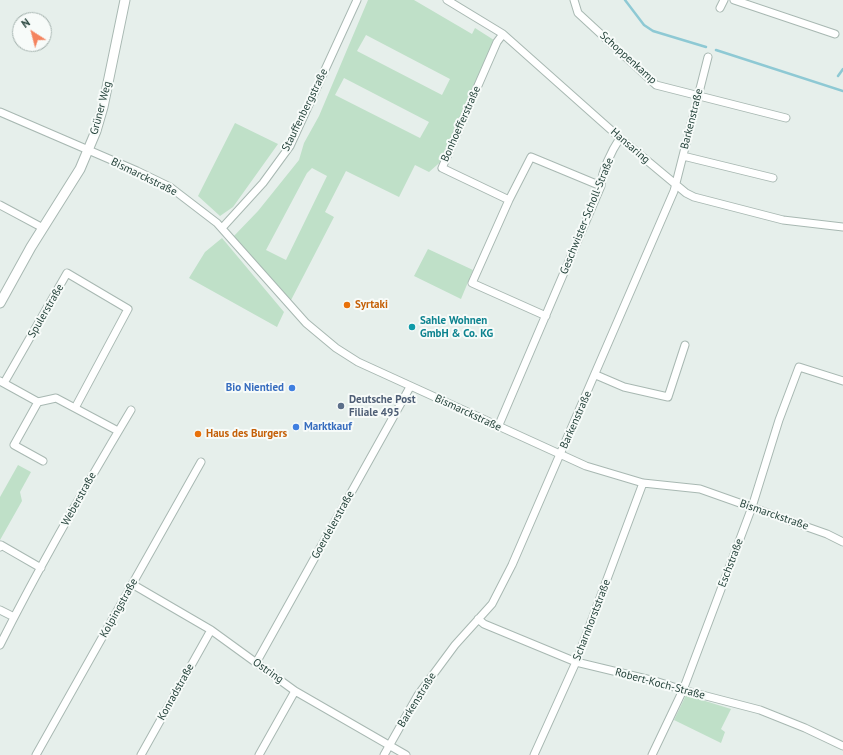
<!DOCTYPE html>
<html>
<head>
<meta charset="utf-8">
<style>
	body { margin:0 }
	#map { position:relative; width:843px; height:755px; overflow:hidden; background:#e6efeb; font-family:"PT Sans",sans-serif }
	canvas { display:block }
	.north { position:absolute; left:12px; top:12px; width:40px; height:40px; box-sizing:border-box; background:#f7fbf9; border:1px solid #a3b1ad; border-radius:50%; rotate:324deg; font-size:11px; font-weight:700; line-height:16px; text-align:center; color:#24423a }
	.north::after { content:''; display:block; margin:auto; width:14px; height:18px; background:#f4845f; clip-path:polygon(50% 0,100% 100%,50% 72%,0 100%) }
</style>
</head>
<body>
<div id="map">
<canvas width="843" height="755"></canvas>
<div class="north">N</div>
</div>
<script>
const ctx = document.querySelector('canvas').getContext('2d');
ctx.lineJoin = 'round';
function paint(path, color) { ctx.fillStyle = color; ctx.fill(path, 'evenodd'); }
function strokePath(path, color, width, dash) { ctx.strokeStyle = color; ctx.lineWidth = width; ctx.lineCap = dash ? 'butt' : 'round'; ctx.setLineDash(dash || []); ctx.stroke(path); }
function label(font, color, halo, rows, align = 'center') {
  ctx.font = font + ' "PT Sans",sans-serif'; ctx.lineWidth = 4; ctx.setLineDash([]); ctx.textBaseline = 'middle'; ctx.strokeStyle = halo; ctx.fillStyle = color; for (const [text, x, y, turn = 0] of rows) {
    ctx.save(); ctx.translate(x, y); ctx.rotate((+turn || 0) * Math.PI / 180); ctx.textAlign = isNaN(turn) ? turn : align; if (halo) ctx.strokeText(text, 0, 0); ctx.fillText(text, 0, 0); ctx.restore();
  }
}
const green = new Path2D(`
	M368,0H414L472,34L475,28L497,42L445,158L429,172L415,165L399,197L346,171L325,212L334,217L289,304L232,238L258,211L299,160L304,143L319,116ZM366,35L450,79L442,95L357,51ZM344,78L429,122L420,138L335,95ZM312,168L327,176L286,260L266,250L307,173Z
	M235,123L278,144L233,207L220,216L198,196Z
	M222,238L284,312L277,327L189,278L205,252Z
	M428,249L473,270L461,299L414,276Z
	M18,465L31,472L20,492L22,501L0,540V497Z
	M686,695L731,709L721,729L725,732L721,743L674,720Z`);
const stream = new Path2D(`
	M625,0L644,25L653,31L706,47
	M716,50L843,91
	M838,76L843,69`);
const minor = new Path2D(`
	M447,0L503,34L620,138L686,193L694,197L783,220L843,227
	M574,0L578,13L656,85L786,118
	M734,0L835,34
	M720,8L724,0
	M503,34L497,42L442,168L509,200L472,283L546,316
	M0,112L137,171L170,187L217,223L306,323L336,348L358,362L586,466L643,483L700,489L827,534L843,542
	M683,156L773,178
	M509,200L531,157L601,186
	M0,205L43,228
	M222,228L263,183L290,146L357,0
	M596,375L624,387L668,397L685,345
	M0,381L38,402L56,398L118,431
	M4,383L67,273L128,309L75,408
	M38,402L14,445L43,461
	M498,427L601,186C601,172 612,150 620,138
	M0,547L1,545L41,568
	M132,584L211,630L295,691L406,755
	M0,610L14,617
	M478,619L484,624L576,662L655,681L683,690L760,710L805,728L843,746
	M0,645C40,565 85,487 131,410
	M256,663L410,387
	M36,755L201,462
	M141,755L211,630
	M259,755L295,691
	M384,755L418,695L455,645L492,604L512,565L674,191L708,57
	M534,755L576,662L643,483
	M652,755L683,690L752,507L779,420L799,367L843,381`);
const tertiary = new Path2D(`
	M0,303L31,247L80,169L96,131L103,107L125,0`);
const markers = [
	[347,305,4,"#e8710a"],
	[412,327,4,"#0f9aa8"],
	[292,388,4,"#3f7fe0"],
	[341,406,4,"#5c6f8a"],
	[296,427,4,"#3f7fe0"],
	[198,434,4,"#e8710a"]
];
const streetNames = [
	["Schoppenkamp",628,58,42],
	["Grüner Weg",101,108,-75],
	["Stauffenbergstraße",305,110,-64],
	["Barkenstraße",692,119,-76],
	["Bonhoefferstraße",461,124,-66],
	["Hansaring",630,146,41],
	["Bismarckstraße",144,177,26],
	["Geschwister-Scholl-Straße",587,216,-68],
	["Spulerstraße",46,311,-60],
	["Bismarckstraße",468,413,25],
	["Barkenstraße",576,420,-66],
	["Weberstraße",79,499,-61],
	["Bismarckstraße",774,515,19],
	["Goerdelerstraße",333,525,-61],
	["Eschstraße",731,563,-69],
	["Kolpingstraße",119,608,-61],
	["Scharnhorststraße",592,620,-69],
	["Ostring",268,671,35],
	["Robert-Koch-Straße",660,684,15],
	["Konradstraße",176,692,-61],
	["Barkenstraße",417,700,-58]
];
const foodNames = [
	["Syrtaki",355,305],
	["Haus des Burgers",206,434]
];
const cultureNames = [
	["Sahle Wohnen",420,321],
	["GmbH & Co. KG",420,334]
];
const shopNames = [
	["Bio Nientied",284,388],
	["Marktkauf",304,427,"left"]
];
const serviceNames = [
	["Deutsche Post",349,400],
	["Filiale 495",349,413]
];
paint(green, '#bfe0c8');
strokePath(stream, '#8ec9d4', 2.5);
strokePath(minor, '#a8b8b2', 9);
strokePath(tertiary, '#a8b8b2', 11);
strokePath(minor, '#fff', 7);
strokePath(tertiary, '#fff', 9);
for (const [x, y, r, color] of markers) { const dot = new Path2D(); dot.arc(x, y, r, 0, 2 * Math.PI); ctx.fillStyle = color; ctx.fill(dot); strokePath(dot, '#f7fbf9', 1.5); }
label('11px', '#24423a', '#f7fbf9', streetNames);
label('bold 11px', '#c56008', '#f7fbf9', foodNames, 'left');
label('bold 11px', '#0d838f', '#f7fbf9', cultureNames, 'left');
label('bold 11px', '#366cbe', '#f7fbf9', shopNames, 'right');
label('bold 11px', '#4e5e75', '#f7fbf9', serviceNames, 'left');
</script>
</body>
</html>
